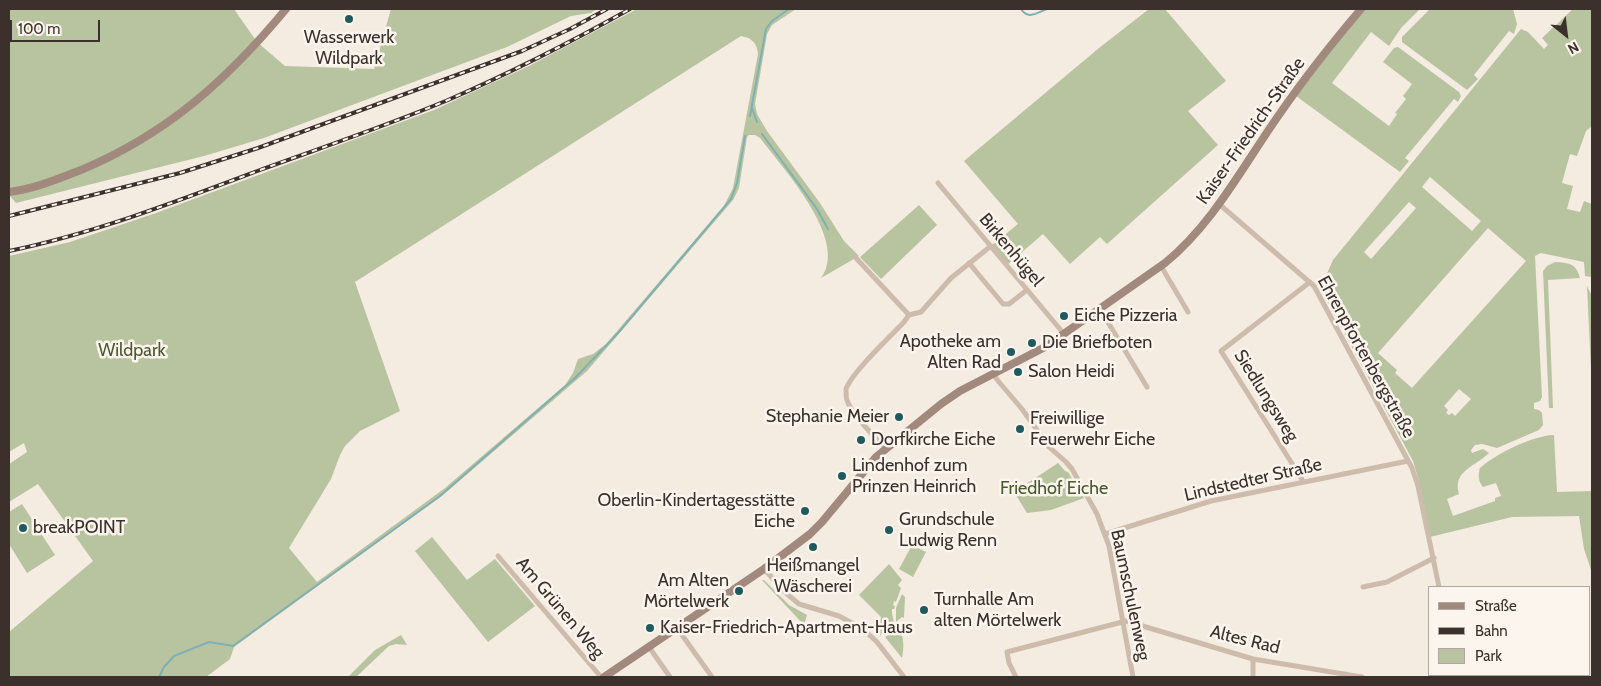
<!DOCTYPE html>
<html>
<head>
<meta charset="utf-8">
<style>
	body { margin:0 }
	#map { position:relative; width:1601px; height:686px; overflow:hidden; background:#f4ebe1; font-family:Cabin,sans-serif }
	canvas { display:block }
	.frame { position:absolute; inset:0; border:10px solid #3b302b; pointer-events:none }
	.legend { position:absolute; left:1428px; top:586px; width:162px; height:90px; box-sizing:border-box; background:#fbf5ee; border:1px solid #aea6a0; margin:0; padding:6px 9px; list-style:none; font-size:15px; color:#3b302b }
	.legend li { display:flex; align-items:center; gap:10px; height:25px }
	.legend b { width:25px; border:1px solid #aea6a0 }
	.north { position:absolute; left:1541px; top:10px; width:50px; height:50px; -webkit-text-stroke:4px #fbf5ee; paint-order:stroke; rotate:151deg; font-size:14px; font-weight:700; line-height:20px; text-align:center; color:#3b302b }
	.north::after { content:''; display:block; margin:auto; width:18px; height:22px; background:#3b302b; clip-path:polygon(50% 0,100% 100%,50% 72%,0 100%) }
	.scale { position:absolute; left:10px; top:20px; width:90px; height:22px; box-sizing:border-box; border:2px solid #3b302b; border-top:0; padding-left:6px; font-size:15px; line-height:18px; white-space:nowrap; color:#3b302b; -webkit-text-stroke:4px #fbf5ee; paint-order:stroke }
</style>
</head>
<body>
<div id="map">
<canvas width="1601" height="686"></canvas>
<div class="frame"></div>
<ul class="legend">
<li><b style="height:6px;background:#a18a7d"></b>Straße</li>
<li><b style="height:6px;background:#3b302b"></b>Bahn</li>
<li><b style="height:14px;background:#b8c4a0"></b>Park</li>
</ul>
<div class="north">N</div>
<div class="scale">100 m</div>
</div>
<script>
const ctx = document.querySelector('canvas').getContext('2d');
ctx.lineJoin = 'round';
function paint(path, color) { ctx.fillStyle = color; ctx.fill(path, 'evenodd'); }
function strokePath(path, color, width, dash) { ctx.strokeStyle = color; ctx.lineWidth = width; ctx.lineCap = dash ? 'butt' : 'round'; ctx.setLineDash(dash || []); ctx.stroke(path); }
function label(font, color, halo, rows, align = 'center') {
  ctx.font = font + ' Cabin,sans-serif'; ctx.lineWidth = 5; ctx.setLineDash([]); ctx.textBaseline = 'middle'; ctx.strokeStyle = halo; ctx.fillStyle = color; for (const [text, x, y, turn = 0] of rows) {
    ctx.save(); ctx.translate(x, y); ctx.rotate((+turn || 0) * Math.PI / 180); ctx.textAlign = isNaN(turn) ? turn : align; if (halo) ctx.strokeText(text, 0, 0); ctx.fillText(text, 0, 0); ctx.restore();
  }
}
const green = new Path2D(`
	M9,9H234L257,42L285,66L374,69L391,9H597L591,13L571,16L507,47L264,138L204,156L16,203L9,195Z
	M637,9H796L772,25L767,34L755,104L757,114L767,131L820,203L844,241L859,256L821,278C850,241 782,167 760,138L755,135H749L747,137L739,188L733,200L587,371L443,495L234,647L230,659L206,677H9V632L93,561L38,484L9,502V464L27,452L24,443L9,452V256L70,242L156,213L434,110L531,65ZM741,36C752,38 757,43 758,54L733,188L724,206L606,344L593,354L578,359L573,373L565,385L445,488L317,582L289,548L331,479L340,455L345,446L360,431L400,411L355,282Z
	M1149,9H1165L1226,81L1188,111L1218,145L1107,244L1100,237L1070,264L1043,234L1007,265L991,246L1018,224L964,161L1099,48Z
	M1364,9H1420L1401,28L1389,46L1371,32L1332,83L1389,126L1397,114L1395,113L1406,99L1403,96L1412,84L1383,62L1394,48L1398,47L1459,92L1461,96L1458,102L1454,99L1405,158L1409,161L1400,172L1296,96Z
	M1430,9H1513L1517,24L1514,34L1509,31L1474,75L1478,79L1467,90L1402,42V37Z
	M1573,9H1592V126L1586,131L1577,156L1570,154L1562,183L1573,186L1567,209L1580,212L1584,201L1592,204V277L1585,276L1584,262L1541,253L1535,256L1542,397L1540,401L1534,403V409L1539,410L1542,413L1543,425L1539,430L1497,448L1482,444L1475,445L1471,450L1472,453L1483,449L1489,453C1476,466 1452,471 1459,494L1447,499L1453,516L1495,501V498L1501,496L1496,483L1483,487C1478,481 1478,475 1480,468C1497,453 1532,436 1554,435L1557,492L1592,491V573L1584,549L1579,516L1512,517L1430,537L1418,478L1413,461L1324,295L1328,293L1324,280L1333,260L1521,29L1528,32L1544,49L1548,45L1542,38ZM1430,177L1481,221L1472,231L1422,187ZM1409,202L1416,208L1371,259L1364,252ZM1488,228L1526,261L1412,388L1395,373L1397,370L1378,353ZM1459,389L1471,399L1455,416L1452,413L1449,415L1446,413L1448,410L1444,406Z
	M919,205L937,225L881,279L860,257Z
	M1555,262C1569,263 1576,263 1580,278L1548,280L1553,408H1549L1543,271L1547,266Z
	M1587,286L1592,296V392Z
	M1058,463L1065,471L1068,472L1084,498L1051,510L1027,513L1014,492Z
	M22,504L55,555L27,573L9,544V512Z
	M432,537L467,580L495,559L535,606L488,642L415,551Z
	M912,545L926,552L913,577L899,569Z
	M889,564L902,580L898,585L901,588L896,602L894,601L893,605L895,606L894,609H892C891,618 898,622 889,631L885,628L880,636L879,626L881,617L859,595Z
	M762,580H764L789,605L807,615L804,625Z
	M902,594L905,597L904,618L902,617L897,621L898,623L896,625V608Z
	M896,629L900,630C904,638 904,649 902,658L885,637Z
	M401,635L407,645L396,644L389,646L356,677H348L375,650Z`);
const stream = new Path2D(`
	M1021,9C1028,20 1037,13 1047,9
	M752,108L757,122
	M750,116L766,29L772,21L789,9
	M762,134L817,209L828,229
	M159,677L164,667L174,656L209,642L233,646L440,496L576,377L619,332L731,199L737,183L745,136`);
const street = new Path2D(`
	M938,183L1064,334
	M1219,204L1314,286L1412,468L1418,486L1439,587
	M856,258L909,315
	M969,263L1003,304H1009L1027,290
	M1161,266L1188,312
	M1100,309L1147,387
	M993,374L999,382L1022,409L1049,447L1066,462L1072,469L1097,514L1109,546L1133,677
	M885,448C875,437 851,414 847,400C846,398 846,392 846,389C852,372 891,336 904,322L909,315L921,312L951,278L991,246
	M1303,481L1221,351L1310,282
	M1105,534L1211,501L1408,461
	M498,556L601,677
	M764,569L787,594L799,604L839,616L863,629L877,642L904,677
	M1363,587L1387,582L1434,558
	M677,628L712,677
	M649,647L670,677
	M1253,659V677
	M1466,675L1467,677
	M1016,677L1009,663L1007,652L1126,621L1253,659L1362,677`);
const secondary = new Path2D(`
	M9,192C34,189 58,179 81,170C167,134 227,80 286,9
	M604,677L764,569L810,534L822,522L876,457L941,404L960,391L1045,347L1165,263C1214,223 1244,164 1281,112C1306,76 1333,42 1361,9`);
const rail = new Path2D(`
	M9,216L180,173L258,148L522,51L570,29L607,9
	M9,251C95,233 178,201 260,170C323,147 386,126 448,100C510,73 571,42 630,9`);
const markers = [
	[349,19,5,"#1f5a5e"],
	[1064,316,5,"#1f5a5e"],
	[1032,343,5,"#1f5a5e"],
	[1011,352,5,"#1f5a5e"],
	[1018,372,5,"#1f5a5e"],
	[899,417,5,"#1f5a5e"],
	[1020,429,5,"#1f5a5e"],
	[861,440,5,"#1f5a5e"],
	[842,476,5,"#1f5a5e"],
	[805,511,5,"#1f5a5e"],
	[23,528,5,"#1f5a5e"],
	[889,530,5,"#1f5a5e"],
	[813,547,5,"#1f5a5e"],
	[739,591,5,"#1f5a5e"],
	[924,610,5,"#1f5a5e"],
	[650,628,5,"#1f5a5e"]
];
const poiNames = [
	["Wasserwerk",349,38,"center"],
	["Wildpark",349,59,"center"],
	["Eiche Pizzeria",1074,316],
	["Apotheke am",1001,342,"right"],
	["Alten Rad",1001,363,"right"],
	["Die Briefboten",1042,343],
	["Salon Heidi",1028,372],
	["Stephanie Meier",889,417,"right"],
	["Freiwillige",1030,419],
	["Feuerwehr Eiche",1030,440],
	["Dorfkirche Eiche",871,440],
	["Lindenhof zum",852,466],
	["Prinzen Heinrich",852,487],
	["Oberlin-Kindertagesstätte",795,501,"right"],
	["Eiche",795,522,"right"],
	["Grundschule",899,520],
	["Ludwig Renn",899,541],
	["breakPOINT",33,528],
	["Heißmangel",813,566,"center"],
	["Wäscherei",813,587,"center"],
	["Am Alten",729,581,"right"],
	["Mörtelwerk",729,602,"right"],
	["Turnhalle Am",934,600],
	["alten Mörtelwerk",934,621],
	["Kaiser-Friedrich-Apartment-Haus",660,628]
];
const streetNames = [
	["Kaiser-Friedrich-Straße",1251,131,-55],
	["Birkenhügel",1011,250,50],
	["Ehrenpfortenbergstraße",1366,357,61],
	["Siedlungsweg",1266,396,58],
	["Lindstedter Straße",1253,480,-13],
	["Baumschulenweg",1130,595,78],
	["Am Grünen Weg",560,608,50],
	["Altes Rad",1245,640,14]
];
const parkNames = [
	["Wildpark",132,351],
	["Friedhof Eiche",1054,489]
];
paint(green, '#b8c4a0');
strokePath(stream, '#7fb0b2', 2);
strokePath(street, '#cdbbac', 5);
strokePath(secondary, '#a18a7d', 8);
strokePath(rail, '#3b302b', 4);
strokePath(rail, '#fbf5ee', 2, [5.5]);
for (const [x, y, r, color] of markers) { const dot = new Path2D(); dot.arc(x, y, r, 0, 2 * Math.PI); ctx.fillStyle = color; ctx.fill(dot); strokePath(dot, '#fbf5ee', 2); }
label('18px', '#3b302b', '#fbf5ee', poiNames, 'left');
label('18px', '#3b302b', '#fbf5ee', streetNames);
label('18px', '#4a5a2e', '#fbf5ee', parkNames);
</script>
</body>
</html>
